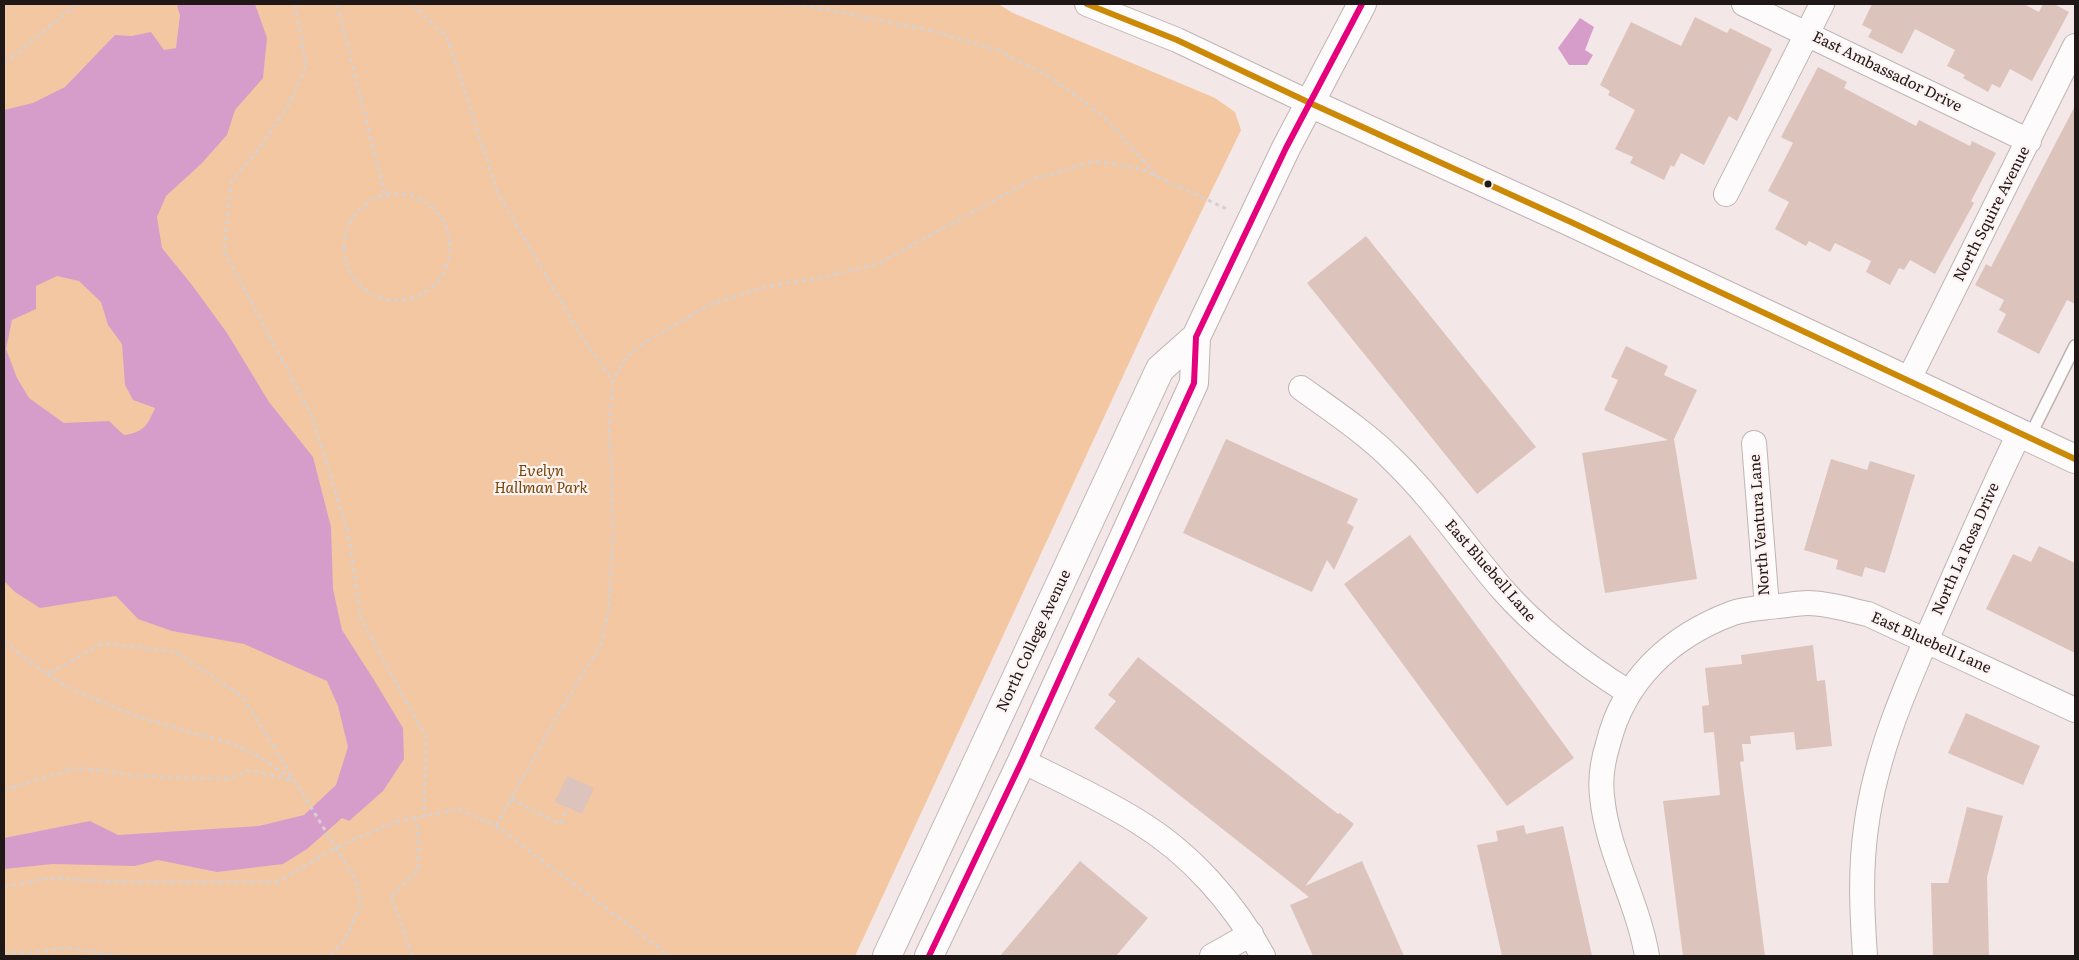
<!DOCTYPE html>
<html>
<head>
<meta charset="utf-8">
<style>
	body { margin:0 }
	#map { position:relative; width:2079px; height:960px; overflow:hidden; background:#f4e7e7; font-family:Literata,serif }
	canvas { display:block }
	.frame { position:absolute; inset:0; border:5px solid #201717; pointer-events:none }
</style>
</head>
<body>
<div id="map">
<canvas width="2079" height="960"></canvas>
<div class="frame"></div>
</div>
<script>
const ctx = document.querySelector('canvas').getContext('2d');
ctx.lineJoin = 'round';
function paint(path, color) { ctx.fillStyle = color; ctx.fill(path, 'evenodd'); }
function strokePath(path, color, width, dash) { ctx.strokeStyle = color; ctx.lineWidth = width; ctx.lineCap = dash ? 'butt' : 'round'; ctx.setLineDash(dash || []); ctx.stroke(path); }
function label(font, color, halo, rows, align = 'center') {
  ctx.font = font + ' Literata,serif'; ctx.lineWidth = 4.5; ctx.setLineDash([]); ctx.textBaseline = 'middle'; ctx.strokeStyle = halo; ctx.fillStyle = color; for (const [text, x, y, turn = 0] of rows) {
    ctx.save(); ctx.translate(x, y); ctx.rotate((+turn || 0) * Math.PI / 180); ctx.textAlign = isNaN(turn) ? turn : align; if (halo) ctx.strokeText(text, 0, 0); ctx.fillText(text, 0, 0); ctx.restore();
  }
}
const green = new Path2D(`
	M4,4H998L1013,13L1215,98L1235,112L1241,130L1154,309L855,956H4Z`);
const water = new Path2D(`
	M181,4H255L267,38L263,78L235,110L227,135L201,164L166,196L157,217L162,248L192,285L227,333L269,402L313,457L331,527L333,589L342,630L374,680L403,728L404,759L383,791L349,821L342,818L307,849L283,864L217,872L158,860L135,866L53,864L4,869V838L90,821L118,835L259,826L304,815L336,785L348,747L338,706L327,681L244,644L172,631L138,619L116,596L40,608L15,592L4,581V110L33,103L65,87L115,35L132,36L151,32L164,50L176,48L180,15L177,6ZM57,276L79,281L101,302L108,325L122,344L125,385L133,400L155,408C147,426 144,432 124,435L109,421L64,423L29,398L17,378L6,349L12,320L36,309V286Z
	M1580,18L1594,27L1585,50L1593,55L1587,65H1569L1558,48Z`);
const building = new Path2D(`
	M1872,4H2024L2039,12L2043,4H2054L2069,12L2032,81L2010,69L2000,88L1992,84L1988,92L1963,78L1965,75L1947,66L1955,50L1915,29L1902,54L1868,37L1872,30L1862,25Z
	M1695,17L1727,33L1730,28L1772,49L1737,121L1729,116L1704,165L1681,153L1674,167L1671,165L1664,180L1630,163L1633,157L1615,149L1635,110L1608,95L1610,91L1600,85L1631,22L1681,46Z
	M1818,67L1847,82L1844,88L1916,126L1919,120L1970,146L1972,141L1996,153L1971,201L1974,203L1935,274L1910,260L1904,270L1899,268L1890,285L1866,272L1871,261L1835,243L1830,252L1809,241L1806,246L1775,229L1789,202L1768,191L1793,143L1781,137Z
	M2075,106V304L2067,300L2039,354L1997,332L2006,314L1999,310L2004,300L1975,285L1986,264L1991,267Z
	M1366,236L1536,447L1477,494L1307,283Z
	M1626,346L1668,366L1664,375L1697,390L1674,439L1697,579L1605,593L1582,453L1668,440L1604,410L1618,380L1611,377Z
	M1226,439L1358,499L1347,523L1354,527L1334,570L1327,560L1312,592L1183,533Z
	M1831,459L1867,470L1870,461L1915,475L1885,573L1865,567L1862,577L1836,569L1838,560L1804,550Z
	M1410,535L1574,758L1507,806L1344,584Z
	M2039,546L2075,563V653L1986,609L2013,554L2031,562Z
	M1813,645L1817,681L1825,680L1832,746L1796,750L1794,732L1750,736L1751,744H1742L1744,761L1740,762L1765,956H1683L1663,801L1720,795L1714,732L1704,733L1702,706L1709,705L1705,668L1742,664L1741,655Z
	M1138,657L1338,814L1340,813L1354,824L1305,886L1362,861L1404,956H1313L1290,905L1309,897L1094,728L1116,701L1108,695Z
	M1966,713L2040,746L2023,785L1948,753Z
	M567,776L594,788L582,814L555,802Z
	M1967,807L2003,816L1987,877L1989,956H1933L1931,883H1948Z
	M1524,825L1526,834L1563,826L1592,956H1502L1477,845L1498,841L1496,831Z
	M1080,861L1148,918L1116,956H1000Z`);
const path = new Path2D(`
	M295,4L306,66L289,104L258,150L231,182L224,251L311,414L348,532L361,619L426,737L424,816
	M337,4L385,195
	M412,4L447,37L497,191L580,334L613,381
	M778,4L803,5L933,31L997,50L1052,78L1105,118L1158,177
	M4,62L18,53L76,4
	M344 247a53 53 0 1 1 106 0a53 53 0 1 1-106 0Z
	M4,642L47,674L104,643L176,652L243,697L357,882L360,907L342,945L328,956
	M47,674L75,691L139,717L233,744L260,757L291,779
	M4,790L77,768L139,776L227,779L251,770L293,781
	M511,799L560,824L568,808
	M496,826L556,718L601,644L609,608L613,532L612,472L609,430L613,381L623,361L639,346L711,304L769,286L825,277L878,264L1033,179L1096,161L1141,169L1229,210
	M4,887L48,878L121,882H277L337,847L395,822L459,809L496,826L670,956
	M4,952L25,953L68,948L119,956
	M412,956L400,919L390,897L418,871L419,844L416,818`);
const lane = new Path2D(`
	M2029,438L2075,346`);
const street = new Path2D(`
	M1087,4L1177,40L1310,103
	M1744,4L2029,141
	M1726,194L1822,4
	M1908,381L2075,46
	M1301,388C1333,411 1366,433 1394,461C1434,500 1466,547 1502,589C1538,630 1582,663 1628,692
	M1754,443L1767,607
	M1022,761C1061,780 1100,798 1137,821C1190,853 1234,903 1263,956
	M1212,956L1251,934
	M1647,956C1638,902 1607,851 1602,796C1600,779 1603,760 1608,744C1624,679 1671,636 1733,613C1747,608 1764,608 1778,606C1788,605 1799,603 1808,603C1828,603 1849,610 1868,614L2075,710
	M1865,956C1862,913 1860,871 1866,828C1876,752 1907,683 1938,613C1964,553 1990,493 2019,434`);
const secondary = new Path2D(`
	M1310,103L1573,223L2075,459
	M887,956L1160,369L1196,337
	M929,956L1022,761L1194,383L1196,337L1286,148L1362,4`);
const bus1 = new Path2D(`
	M1087,4L1177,40L1310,103L1573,223L2075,459`);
const bus2 = new Path2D(`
	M929,956L1022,761L1194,383L1196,337L1286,148L1362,4`);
const markers = [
	[1488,184,4.5,"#201717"]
];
const streetNames = [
	["East Ambassador Drive",1887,72,26],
	["North Squire Avenue",1992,214,-63],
	["North Ventura Lane",1760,525,-94],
	["North La Rosa Drive",1966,549,-66],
	["East Bluebell Lane",1490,571,49],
	["North College Avenue",1034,641,-65],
	["East Bluebell Lane",1931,643,24]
];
const parkNames = [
	["Evelyn",541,472],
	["Hallman Park",541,489]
];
paint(green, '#f3c7a1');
paint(water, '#d79dca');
paint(building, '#dcc4bd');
strokePath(lane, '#bfb4b4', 14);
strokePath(street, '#bfb4b4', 26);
strokePath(secondary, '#bfb4b4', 30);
strokePath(path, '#d5d1d1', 3, [4, 4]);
strokePath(lane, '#fdfbfb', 11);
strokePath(street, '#fdfbfb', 24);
strokePath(secondary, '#fdfbfb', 28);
strokePath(bus1, '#cc8905', 6);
strokePath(bus2, '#e5007d', 6);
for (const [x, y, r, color] of markers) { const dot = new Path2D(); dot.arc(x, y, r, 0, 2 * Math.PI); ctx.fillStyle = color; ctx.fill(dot); strokePath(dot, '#fdf3f2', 2); }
label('15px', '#201717', '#fdf3f2', streetNames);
label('italic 15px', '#744507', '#fdf3f2', parkNames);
</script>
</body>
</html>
